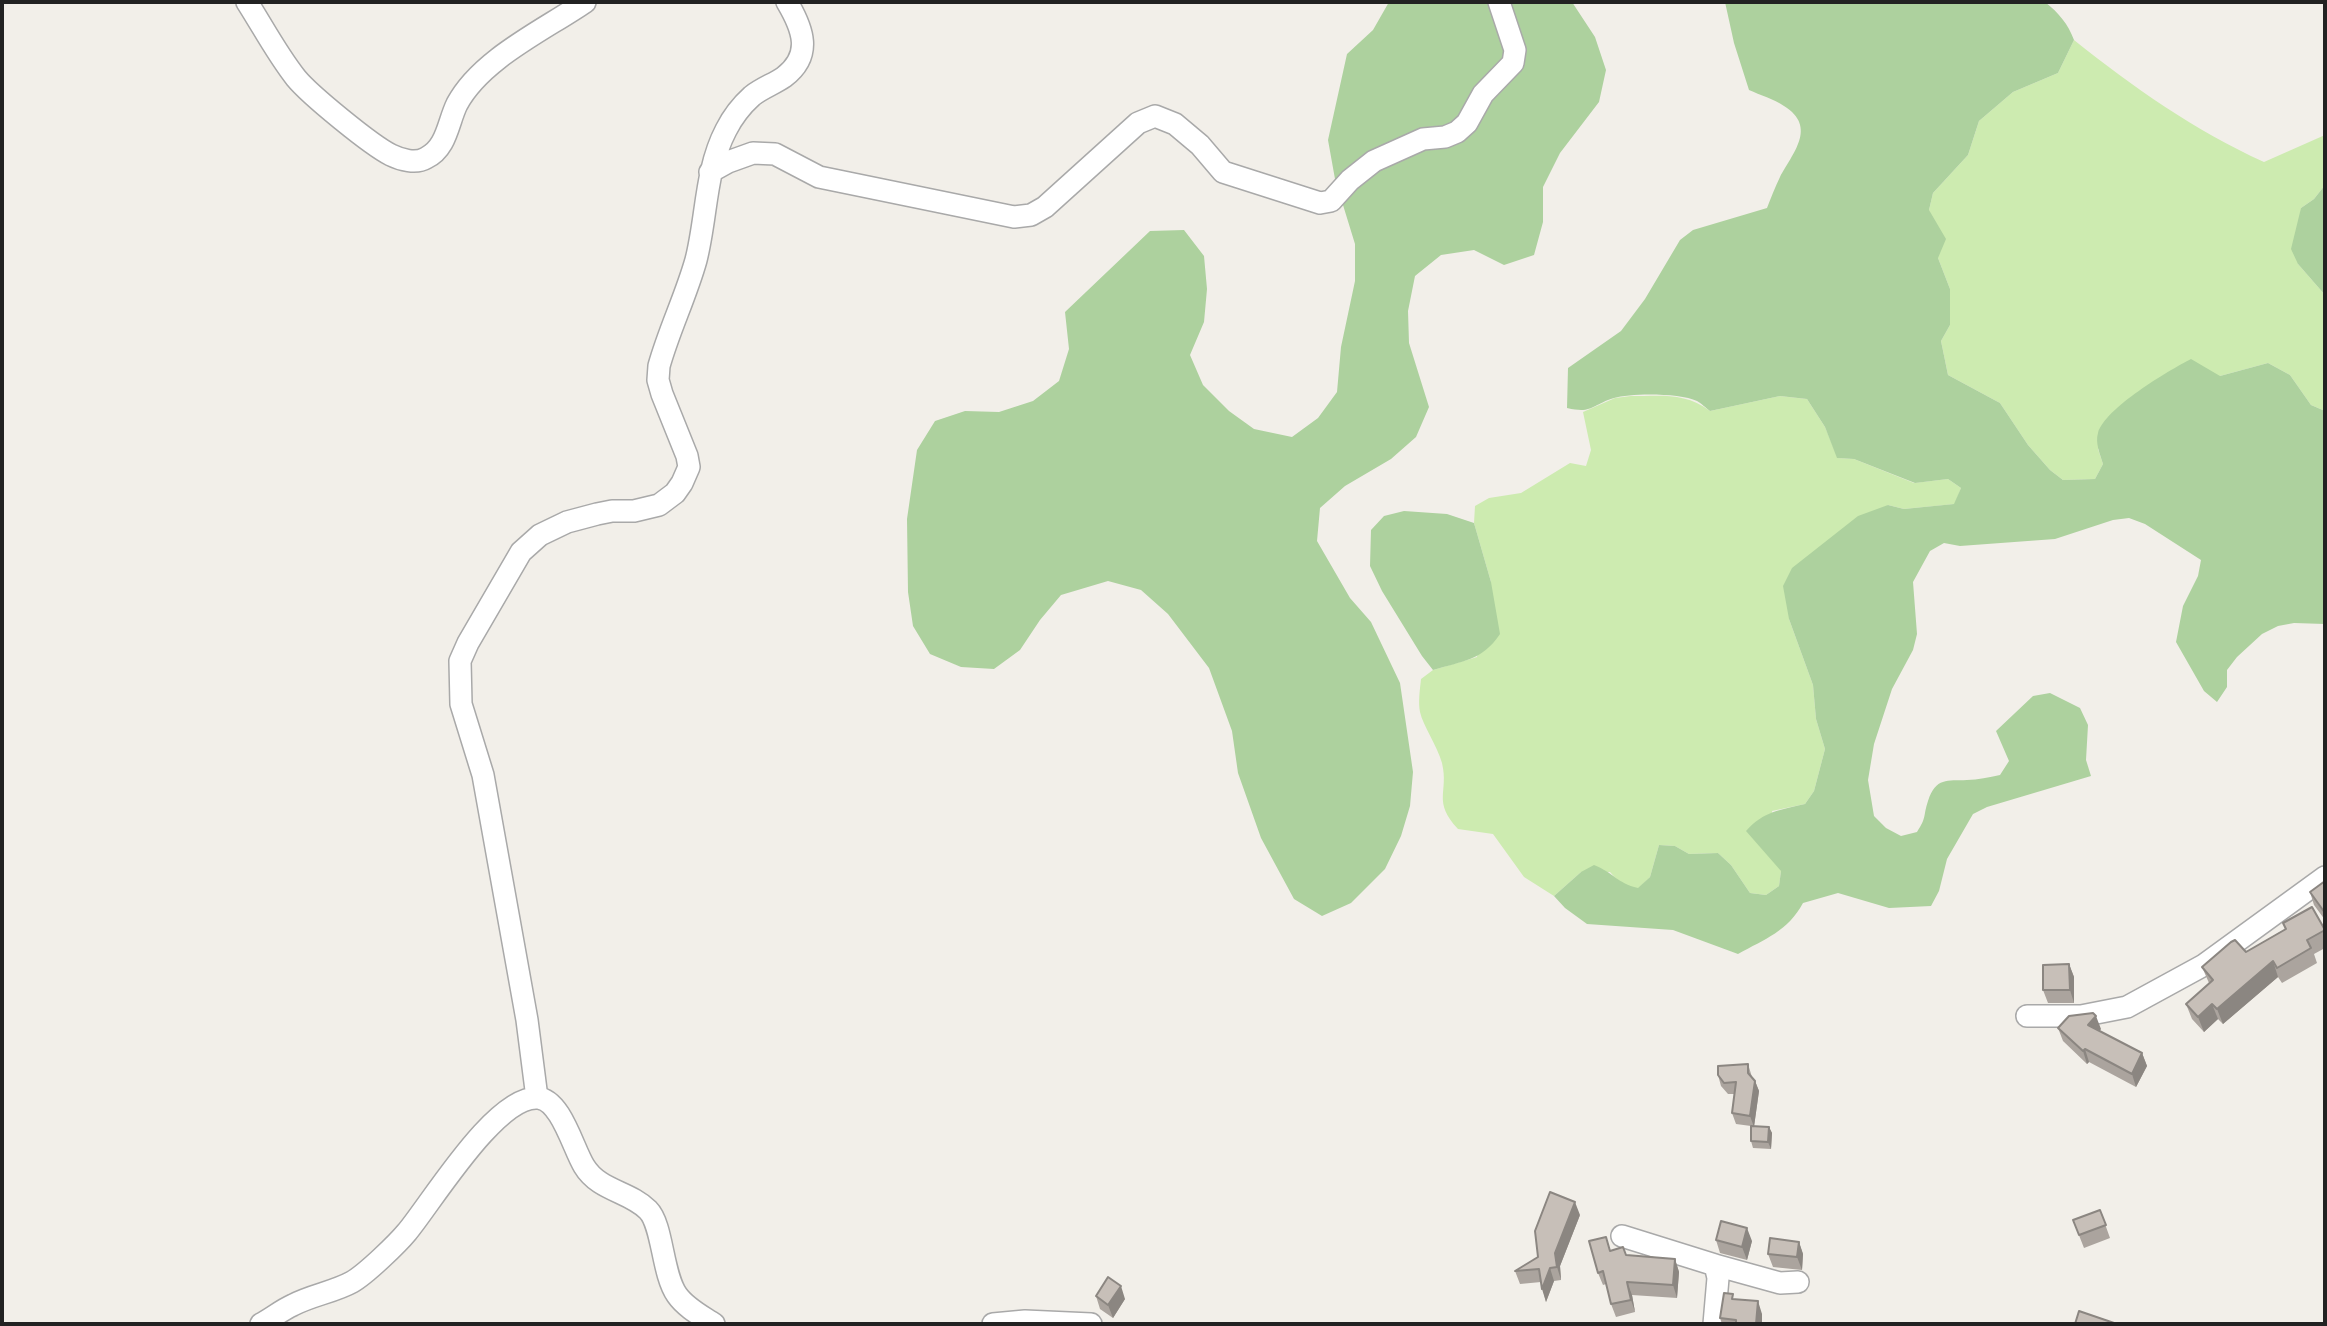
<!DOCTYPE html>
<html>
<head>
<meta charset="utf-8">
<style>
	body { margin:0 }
	#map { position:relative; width:2327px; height:1326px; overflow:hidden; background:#f2efe9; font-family:Roboto,sans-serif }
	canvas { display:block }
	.frame { position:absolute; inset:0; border:4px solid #222; pointer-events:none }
</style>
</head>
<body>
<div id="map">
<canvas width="2327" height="1326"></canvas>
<div class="frame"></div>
</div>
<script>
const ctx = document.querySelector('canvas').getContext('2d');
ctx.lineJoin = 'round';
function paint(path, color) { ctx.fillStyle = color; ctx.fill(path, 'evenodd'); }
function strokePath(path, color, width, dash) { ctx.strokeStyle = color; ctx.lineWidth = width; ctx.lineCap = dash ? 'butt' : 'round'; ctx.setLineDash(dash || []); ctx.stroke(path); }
const grass = new Path2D(`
	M2074,40C2134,88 2194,130 2264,162L2325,135V185L2314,199L2301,208L2298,264L2325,295V411L2311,405L2290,375L2268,363L2220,376L2098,449L2103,464L2095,479L2063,480L2050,470L2028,445L2000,403L1948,375L1941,341L1950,325V289L1938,258L1929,210L1933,193L1968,155L1979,121L2013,92L2058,73Z
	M1631,396C1661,396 1685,392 1710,411L1780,396L1807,399L1825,427L1838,458L1854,459L1914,483L1948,479L1961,488L1955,504L1904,509L1888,505L1789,619L1813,685L1816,719L1825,749L1814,791L1805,804L1772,811L1781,871L1779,886L1766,895L1750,893L1731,865L1718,853L1689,854L1675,846L1659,845L1650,877L1638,889L1621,884L1610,872H1581L1554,896L1524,877L1493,834L1458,829C1432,801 1449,793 1442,763C1437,745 1423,726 1420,712C1418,702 1420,689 1421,679L1433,670L1477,657L1491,582L1474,523L1475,506L1489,498L1521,493L1570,463L1586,466L1591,450L1583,412L1615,398Z`);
const forest = new Path2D(`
	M1389,2H1572L1595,37L1606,70L1599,102L1560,153L1543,187V222L1534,255L1504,265L1474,250L1441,255L1415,276L1408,311L1409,343L1429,407L1416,437L1391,459L1345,486L1320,508L1317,541L1350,598L1371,622L1400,683L1413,772L1410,806L1401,836L1385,869L1351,903L1322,916L1294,899L1261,838L1238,773L1232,731L1209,668L1168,614L1141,590L1108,581L1061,595L1040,620L1020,650L994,669L961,667L930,654L913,626L908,592L907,519L917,450L935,421L965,411L999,412L1033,401L1059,381L1069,349L1065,312L1150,231L1184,230L1204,256L1207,289L1204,322L1190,355L1203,385L1229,411L1254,429L1292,437L1318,418L1337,392L1341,347L1355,281V244L1335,179L1328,140L1347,54L1373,30Z
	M1725,2H2045C2059,13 2068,24 2074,40L2058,73L2013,92L1979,121L1968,155L1933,193L1929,210L1946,239L1938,258L1950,289V325L1941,341L1948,375L2000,403L2028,445L2050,470L2063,480L2095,479L2103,464C2100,454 2095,443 2098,433C2105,408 2168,371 2191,359L2220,376L2268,363L2290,375L2311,405L2325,411V624L2294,623L2278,626L2262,634L2237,657L2227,670V687L2217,702L2204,691L2176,642L2183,606L2198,576L2201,560L2145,524L2129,518L2113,520L2055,539L1960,546L1944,543L1930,551L1913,582L1917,634L1913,650L1892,689L1874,744L1868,780L1874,816L1886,828L1901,836L1917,832C1927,817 1923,816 1928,801C1936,777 1947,781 1967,780C1978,780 1989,777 2000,775L2009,761L1996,731L2033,696L2050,693L2080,708L2088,725L2086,760L2091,776L1987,807L1973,814L1947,859L1939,891L1931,906L1889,908L1838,893L1803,903C1788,931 1765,939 1738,954L1673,930L1587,924L1565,908L1554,896L1581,872L1594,865C1614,873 1617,883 1638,888L1650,877L1659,845L1675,846L1689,854L1718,853L1731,865L1750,893L1766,895L1779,886L1781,871L1746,831C1764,811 1780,810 1805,804L1814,791L1825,749L1816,719L1813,685L1789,619L1783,586L1792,568L1858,516L1888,505L1904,509L1954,504L1961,488L1948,479L1915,483L1854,459L1837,458L1825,427L1807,399L1780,396L1710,411C1706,408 1701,403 1697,401C1680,393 1631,393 1614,398C1591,405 1593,414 1567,408L1568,368L1621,331L1645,299L1680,240L1693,230L1767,208C1771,198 1775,187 1780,177C1792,154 1818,127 1784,106C1774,99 1760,95 1749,90L1734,43Z
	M2325,185V295L2298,264L2291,249L2301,208L2314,199Z
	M1404,511L1447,514L1474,523L1491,582L1500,634C1482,661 1462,661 1433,670L1422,656L1382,591L1370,566L1371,530L1384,516Z`);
const minor = new Path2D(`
	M247,2C263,27 277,54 296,78C310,95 371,145 391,155C401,160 416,164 426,158C447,148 448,122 457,104C481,59 544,30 585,2
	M710,172L728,162L753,153L775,154L819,177L1014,217L1031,215L1045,207L1138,123L1155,116L1175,124L1200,145L1223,172L1320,203L1331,201L1350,180L1374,161L1423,139L1445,137L1457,132L1467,123L1483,94L1513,63L1515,50L1499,2
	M2027,1016H2081L2127,1007L2204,965L2325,877
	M537,1098L527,1020L483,775L461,704L460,661L468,643L521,552L540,535L567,522L597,514L612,511H634L659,505L675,493L682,483L689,467L687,456L662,394L658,380L659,366C669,330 686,296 696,260C707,217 705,170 726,130C732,118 742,105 752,96C762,88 774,84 784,77C813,55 803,29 787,2
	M1622,1236L1715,1265L1718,1278L1714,1324
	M1715,1265L1780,1283L1798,1282
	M261,1324C272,1318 282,1310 293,1305C312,1295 334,1292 352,1282C366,1274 397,1244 407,1232C432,1202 496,1095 538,1098C561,1100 573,1148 584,1166C599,1191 629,1191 648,1210C663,1225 662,1274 677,1295C686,1308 702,1316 714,1324
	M993,1324L1025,1321L1091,1324`);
const wall = new Path2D(`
	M2325,881V920L2314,905L2310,892Z
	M2312,907L2325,931V948L2314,954L2317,963L2282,983L2278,977L2223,1024L2218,1019L2204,1032L2192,1019L2186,1004L2209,983L2202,967L2246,952L2285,929L2283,923Z
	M2069,964L2074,977V1003H2048L2043,990Z
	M2058,1028L2101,1029L2099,1031L2142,1053L2147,1066L2136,1087L2089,1062L2087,1064L2063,1041Z
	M1748,1064L1752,1077L1755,1081L1759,1091L1754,1126L1769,1127L1772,1133L1771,1149L1753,1148L1751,1141V1126L1736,1124L1732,1113L1735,1094H1728L1721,1086L1718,1075Z
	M2100,1210L2110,1238L2084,1248L2073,1220Z
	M1580,1215L1560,1266L1561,1280L1554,1281L1546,1302L1541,1282L1520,1284L1515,1271L1538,1257Z
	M1716,1240L1752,1241L1747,1260L1720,1253Z
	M1799,1242L1803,1254L1802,1270L1773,1267L1768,1254Z
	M1626,1255L1675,1259L1679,1272L1677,1298L1632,1295L1635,1312L1616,1317L1611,1304L1606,1284L1603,1285L1598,1273Z
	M1096,1296L1125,1299L1113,1318L1100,1309Z
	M1735,1300L1762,1314V1324H1722L1720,1318Z`);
const shadedWall = new Path2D(`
	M2273,961L2278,977L2223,1024L2217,1009Z
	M2069,964L2074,977V1003L2070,990Z
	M2212,1004L2218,1019L2204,1032L2198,1017Z
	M2096,1016L2101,1029L2093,1038L2088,1025Z
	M2085,1049L2089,1062L2087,1064L2083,1051Z
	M2142,1053L2147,1066L2136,1087L2132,1074Z
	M1755,1081L1759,1091L1754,1127L1750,1116Z
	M1769,1127L1772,1133L1771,1149L1768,1142Z
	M1575,1202L1580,1215L1560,1266L1561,1280L1557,1267L1555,1253Z
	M1747,1228L1752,1241L1747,1260L1742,1247Z
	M1799,1242L1803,1254L1802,1270L1797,1257Z
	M1675,1259L1679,1272L1677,1298L1673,1285Z
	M1550,1268L1554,1281L1546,1302L1542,1289Z
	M1627,1282L1632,1295L1635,1312L1631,1300Z
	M1121,1286L1125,1299L1113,1318L1108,1305Z
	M1758,1301L1762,1314V1324H1756Z`);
const building = new Path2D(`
	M2325,881V913L2310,892Z
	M2312,907L2325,930L2307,940L2311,948L2277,968L2273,961L2217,1009L2212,1004L2198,1017L2186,1004L2213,980L2202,967L2231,942L2235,940L2246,952L2286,929L2283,923Z
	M2069,964L2070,990H2043V965Z
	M2093,1013L2096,1016L2088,1025L2142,1053L2132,1074L2085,1049L2083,1051L2058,1028L2069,1016Z
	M1748,1064V1073L1755,1081L1750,1116L1732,1113L1736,1082L1724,1083L1718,1075V1066Z
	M1751,1126L1769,1127L1768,1142L1751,1141Z
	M1550,1192L1575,1202L1555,1253L1557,1267L1550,1268L1542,1289L1539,1269L1515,1271L1538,1257L1535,1231Z
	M2100,1210L2106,1225L2079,1235L2073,1220Z
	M1721,1221L1747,1228L1742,1247L1716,1240Z
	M1606,1237L1610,1251L1623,1247L1626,1255L1675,1259L1673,1285L1627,1282L1631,1300L1611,1304L1603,1271L1598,1273L1589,1241Z
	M1770,1238L1799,1242L1797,1257L1768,1254Z
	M1108,1277L1121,1286L1108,1305L1096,1296Z
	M1724,1293L1733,1294L1732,1299L1758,1301L1756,1324H1736V1320L1720,1318Z
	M2079,1311L2117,1324H2075Z`);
paint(grass, '#cdebb0');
paint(forest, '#add19e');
strokePath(minor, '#a9a9a9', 24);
strokePath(minor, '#fff', 21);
paint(wall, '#aba49e');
paint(shadedWall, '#8b8681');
paint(building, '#c7bfb8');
strokePath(building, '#8b8681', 2);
</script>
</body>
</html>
